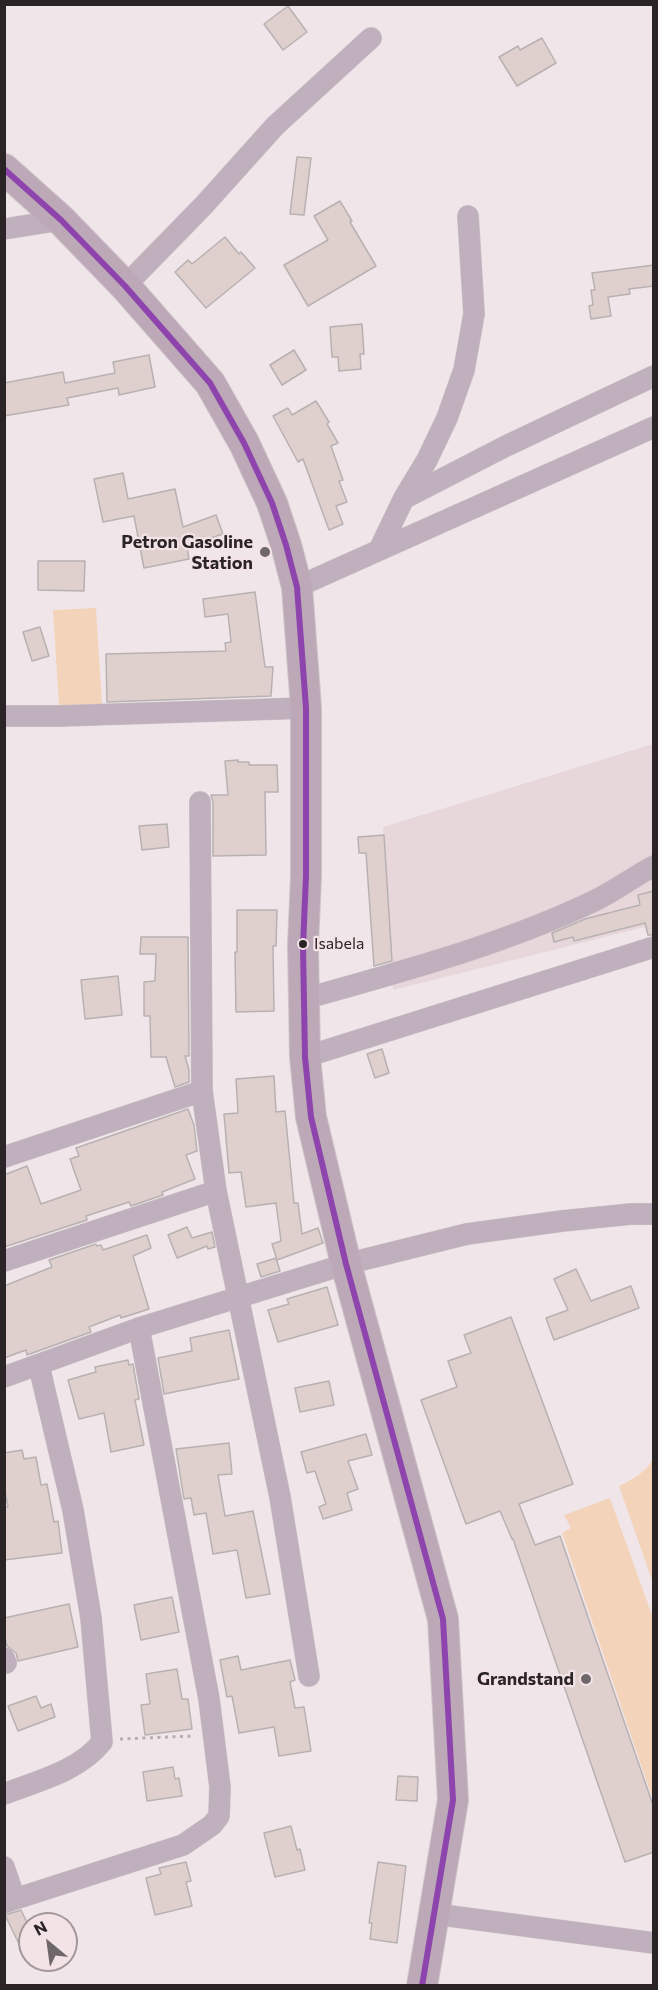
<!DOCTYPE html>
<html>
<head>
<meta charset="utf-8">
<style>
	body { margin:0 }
	#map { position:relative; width:658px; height:1990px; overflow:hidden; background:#f0e6e9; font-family:Commissioner,sans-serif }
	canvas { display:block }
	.frame { position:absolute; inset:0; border:6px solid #2a2426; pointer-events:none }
	.north { position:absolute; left:18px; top:1912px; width:60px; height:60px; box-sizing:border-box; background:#f3e3e7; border:2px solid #a3979a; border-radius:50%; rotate:331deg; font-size:16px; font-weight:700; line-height:24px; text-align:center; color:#2a2426 }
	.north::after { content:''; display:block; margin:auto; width:21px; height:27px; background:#6f686a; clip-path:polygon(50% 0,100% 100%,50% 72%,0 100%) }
</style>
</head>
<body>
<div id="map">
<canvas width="658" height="1990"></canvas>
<div class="frame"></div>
<div class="north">N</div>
</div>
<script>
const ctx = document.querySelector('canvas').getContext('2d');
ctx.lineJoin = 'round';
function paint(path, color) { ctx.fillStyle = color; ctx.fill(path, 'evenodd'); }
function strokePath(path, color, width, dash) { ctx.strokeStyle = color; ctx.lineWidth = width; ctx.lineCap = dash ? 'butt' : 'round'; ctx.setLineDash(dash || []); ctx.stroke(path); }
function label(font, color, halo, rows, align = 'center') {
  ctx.font = font + ' Commissioner,sans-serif'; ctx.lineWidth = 4.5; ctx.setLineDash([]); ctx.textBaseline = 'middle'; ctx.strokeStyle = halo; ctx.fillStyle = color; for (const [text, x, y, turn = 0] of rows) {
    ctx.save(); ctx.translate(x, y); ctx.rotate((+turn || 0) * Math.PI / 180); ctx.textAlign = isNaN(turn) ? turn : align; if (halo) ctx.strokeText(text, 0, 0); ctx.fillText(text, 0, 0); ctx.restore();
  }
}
const built = new Path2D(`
	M653,744V925L393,990L383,827Z`);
const green = new Path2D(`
	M96,608L102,704L59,707L53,610Z
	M653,1459V1583L619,1486C633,1479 645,1473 653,1459Z
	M610,1498L653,1618V1800L562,1533L571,1528L564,1515Z`);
const building = new Path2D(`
	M288,6L307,32L283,50L264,24Z
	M542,38L556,63L517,86L499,57L518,46L520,50Z
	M297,157L311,158L304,215L290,214Z
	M340,201L352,221L350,222L376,266L308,306L284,265L328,240L314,216Z
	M225,237L239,254L241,252L255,268L206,308L175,272L188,260L192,264Z
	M654,265V286L629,289L630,294L608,297L611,316L591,319L589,306L593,305L591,290H595L592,273Z
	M362,324L364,354H360L361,369L339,371L338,357H332L330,327Z
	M294,350L306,370L282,385L270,365Z
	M149,355L155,387L119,395L118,388L67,398L69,405L4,416V383L63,372L65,383L115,373L113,362Z
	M316,401L329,422L327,424L338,443L331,446L343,480L339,481L347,502L336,506L343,524L329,530L303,459L298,462L273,416L288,408L292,415Z
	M123,473L128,499L175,489L183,527L216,515L223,534L187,546L189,559L144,568L134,516L103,522L94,479Z
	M38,561H85L84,591L38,590Z
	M255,592L265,667H273L271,696L107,702L106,654L226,651L225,643L231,642L228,614L205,617L203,599Z
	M40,627L49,656L32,661L23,632Z
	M238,760V762H249V765H277L278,792H265L266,855L213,856V802L211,795H228L225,761Z
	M167,824L169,847L142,850L139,826Z
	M384,835L392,961L374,966L366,853H359L358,837Z
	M654,891V935H648L645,923L574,941L573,937L554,942L552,933L585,919L640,905L638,895Z
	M237,910H277L276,946H273L274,1011L236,1012L235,952H237Z
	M141,937H188L189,1056H185L189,1070V1082L175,1087L166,1057H151L150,1016H144V982L155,981L156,954H140Z
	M118,976L122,1015L85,1019L81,980Z
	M382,1049L389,1073L375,1078L367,1054Z
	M274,1076L276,1112L285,1111L294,1203H298L302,1234L318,1228L323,1243L277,1260L272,1244L281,1241L276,1203L246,1207L241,1172L229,1173L224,1114L238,1113L236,1079Z
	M188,1109L194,1125L197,1151L186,1155L195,1179L162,1192L163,1195L131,1206L129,1202L86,1216L87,1220L4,1247V1175L27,1166L41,1204L81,1190L70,1159L79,1156L76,1148Z
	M187,1227L192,1238L212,1232L215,1247L208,1249L207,1246L177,1258L168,1235Z
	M147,1235L151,1248L133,1256L149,1309L121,1318L120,1315L89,1327L91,1332L27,1355L26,1350L4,1358V1286L52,1267L49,1260L96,1244L97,1246L101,1245L103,1250Z
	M276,1258L280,1271L261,1277L257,1264Z
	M576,1269L591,1301L631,1286L639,1308L554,1340L546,1318L568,1310L554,1279Z
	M327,1287L338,1325L278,1342L268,1310L289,1304L287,1299Z
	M511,1317L573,1484L519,1504L535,1545L560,1536L654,1808V1852L625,1862L513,1539H512L500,1511L466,1524L421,1400L457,1387L448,1361L471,1353L464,1335Z
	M229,1330L239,1379L164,1394L158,1358L192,1351L190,1338Z
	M128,1360L129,1365L133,1364L139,1399L135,1400L144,1445L111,1452L104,1413L79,1419L68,1380L96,1372L95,1367Z
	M329,1381L334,1405L300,1412L295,1388Z
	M366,1434L372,1455L348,1461L358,1489L347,1493L352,1510L323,1519L319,1507L326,1504L315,1471L307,1473L301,1452Z
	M229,1443L232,1474L218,1475L225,1516L253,1511L270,1594L246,1598L237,1550L213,1554L206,1513L194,1515L191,1498L184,1499L176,1449Z
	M22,1450L24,1459L36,1457L41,1485L47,1484L54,1522L58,1521L62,1553L4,1560V1508L8,1507L4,1486V1453Z
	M172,1597L179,1632L141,1640L134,1605Z
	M69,1604L78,1647L18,1661L16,1653L7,1646L4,1634V1618Z
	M238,1656L241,1670L290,1660L295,1680L290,1682L295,1708L304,1707L311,1751L279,1756L274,1727L239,1733L232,1696L227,1697L220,1660Z
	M177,1669L182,1699H188L192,1729L145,1735L141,1705L150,1704L146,1674Z
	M36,1696L41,1708L51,1704L55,1717L18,1731L8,1706Z
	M173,1767L175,1779L179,1778L182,1796L147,1801L143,1772Z
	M398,1776L418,1777L417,1801L396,1800Z
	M291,1826L297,1850L300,1849L305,1870L275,1877L264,1833Z
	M186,1862L191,1881L186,1882L192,1906L155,1915L146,1878L161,1874L159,1868Z
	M378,1862L406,1866L397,1943L370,1939L372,1923H369Z
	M21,1910L30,1929V1938L19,1944L5,1915Z`);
const path = new Path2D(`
	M120,1739L194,1736`);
const minor = new Path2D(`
	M4,229L61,220
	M125,286L204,205L275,126L371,38
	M405,498L506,446L654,376
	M379,550L404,498L427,460L447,418L464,370L474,314L468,216
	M297,587L654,427
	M4,716H59L306,708
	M200,802L202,1091L216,1191L280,1497L309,1676
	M304,999C403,971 502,945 594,901C615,891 633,877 654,866
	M305,1057L654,947
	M4,1157L202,1091
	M4,1261L216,1191
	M4,1377L139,1328L346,1264L467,1234L562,1221L631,1214H654
	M4,1658L6,1663
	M4,1794C38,1781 79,1771 102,1742L91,1618L73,1510L39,1366
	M4,1867L15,1899L4,1903
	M15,1899L183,1845L212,1825L219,1816L220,1787L209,1699L139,1328
	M435,1914L654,1943`);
const highway = new Path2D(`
	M4,169L61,220L125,286L210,383L244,443L272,503L286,545L297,587L306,708V876L303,946L305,1057L311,1117L346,1264L443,1619L453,1800L422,1986`);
const bus1 = new Path2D(`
	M4,169L61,220L125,286L210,383L244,443L272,503L286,545L297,587L306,708V876L303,946L305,1057L311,1117L346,1264L443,1619L453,1800L422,1986`);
const markers = [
	[265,552,6,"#6f686a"],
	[303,944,5,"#2a2426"],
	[586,1679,6,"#6f686a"]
];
const busNames = [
	["Isabela",314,944]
];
const poiNames = [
	["Petron Gasoline",253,542],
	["Station",253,563],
	["Grandstand",574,1679]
];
paint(built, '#e7d6da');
paint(green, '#f4d3bb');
paint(building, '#dfd0ce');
strokePath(building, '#b8b1b2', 1.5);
strokePath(minor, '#ccc4c7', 22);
strokePath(highway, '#ccc4c7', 32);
strokePath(path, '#b8acb4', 3, [3, 4.5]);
strokePath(minor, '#c0afbc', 21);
strokePath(highway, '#bda8b7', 30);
strokePath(bus1, '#8e44ad', 6);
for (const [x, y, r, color] of markers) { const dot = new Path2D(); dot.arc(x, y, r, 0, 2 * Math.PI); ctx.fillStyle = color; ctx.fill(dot); strokePath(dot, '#f3e3e7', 2); }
label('16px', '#2a2426', '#f3e3e7', busNames, 'left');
label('bold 18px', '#2a2426', '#f3e3e7', poiNames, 'right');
</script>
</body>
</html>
